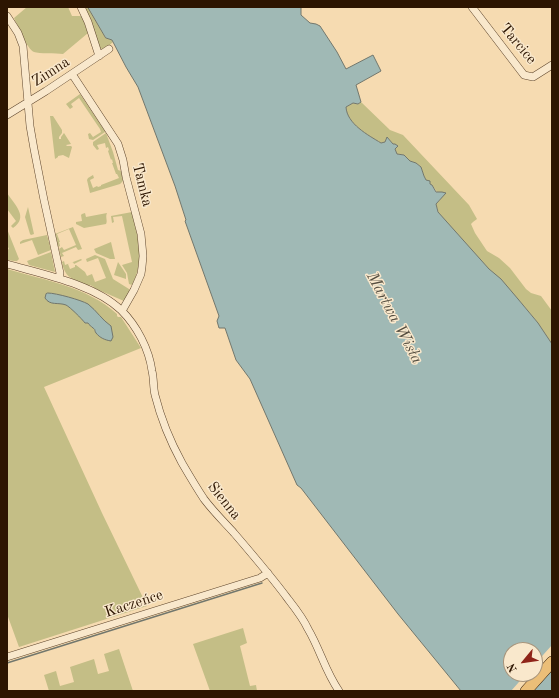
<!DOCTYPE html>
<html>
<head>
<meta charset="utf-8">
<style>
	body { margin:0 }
	#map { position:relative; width:559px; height:698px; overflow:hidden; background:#f6dbb1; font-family:"Old Standard TT",serif }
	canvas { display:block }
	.frame { position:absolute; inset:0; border:8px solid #2d1501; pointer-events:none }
	.north { position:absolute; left:503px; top:642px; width:40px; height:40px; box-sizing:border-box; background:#f9e8cc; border:1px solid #a7947b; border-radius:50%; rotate:241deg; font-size:11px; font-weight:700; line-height:16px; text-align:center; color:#2d1501 }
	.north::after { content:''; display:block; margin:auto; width:14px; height:18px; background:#8f2418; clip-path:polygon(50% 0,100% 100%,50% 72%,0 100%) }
</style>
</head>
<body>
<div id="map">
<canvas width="559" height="698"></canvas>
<div class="frame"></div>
<div class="north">N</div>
</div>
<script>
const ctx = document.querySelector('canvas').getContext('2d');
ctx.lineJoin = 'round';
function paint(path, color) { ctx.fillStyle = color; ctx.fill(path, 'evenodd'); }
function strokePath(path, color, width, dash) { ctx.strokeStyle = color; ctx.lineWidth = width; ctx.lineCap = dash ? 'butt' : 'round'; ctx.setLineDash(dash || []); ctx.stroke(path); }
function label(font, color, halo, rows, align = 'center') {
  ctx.font = font + ' "Old Standard TT",serif'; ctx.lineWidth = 3; ctx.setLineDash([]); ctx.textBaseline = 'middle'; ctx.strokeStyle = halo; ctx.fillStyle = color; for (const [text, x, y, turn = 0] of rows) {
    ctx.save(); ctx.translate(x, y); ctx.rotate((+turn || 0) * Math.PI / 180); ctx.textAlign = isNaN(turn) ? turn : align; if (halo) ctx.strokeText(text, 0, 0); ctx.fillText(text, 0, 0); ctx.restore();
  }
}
const green = new Path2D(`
	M27,7H68L72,16H82L88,33L63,54C56,53 39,54 34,52C27,49 18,26 14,18Z
	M85,7H88L106,38L112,40L113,42L104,50L100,48Z
	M80,94L105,131V132L93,140L89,139L88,134L90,133L93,137L101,132L100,129L79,98L71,104L73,107L70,109L66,104Z
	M361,102L390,130L403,135L469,205L477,219L473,222L471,224L475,233L487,251L499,258L510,268L526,289L531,293L541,296L552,311V344C535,316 512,292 489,269C472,252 456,233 440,215L438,211L436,204L440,200L442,192H437L432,185L430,184L426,180L424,176L421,167L416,163L410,161L404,155L397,154L393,144L387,137L385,142L381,143C368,135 347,125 346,107L353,103L358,104Z
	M50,116H53L62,130V133L59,137V139H61V137L64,133L71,144L66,145L67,146H71L72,147L69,158L63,155L58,156V157L55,159Z
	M106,133L113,152L118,170L121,171L123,181L120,184L90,193L87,180L88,178L93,175L94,178L90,180L93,188L97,186L98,187L101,186V185L119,178L117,174H116L112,163H113L112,159L111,160L108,151L109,150L108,147L106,148L105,143L97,145L99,149L97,150L93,145V142Z
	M7,193C15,205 29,217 13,228L11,226L16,221L7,209Z
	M28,207L34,234L31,235L30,234L25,217Z
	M132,212C138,237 145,261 132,285L129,284L127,273L122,265L132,262L122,216L113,217L114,222L112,223L111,216Z
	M85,213L86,217L107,213C105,217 108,221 106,224L84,228L76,224V222L82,221L81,215L82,214Z
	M73,227L82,249L78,250L76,247L62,253L64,256L61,257L59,249L62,247L64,250L76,245L69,229L57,234L60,242H59L60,246L58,247L55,234Z
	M7,229L19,259L17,261H14L7,260V250L9,249L7,245Z
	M47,235L51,250L38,255L32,240L20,244V242L23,240Z
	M111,242L115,259H110L96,253L94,249Z
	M51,252L55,272L29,265L27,261Z
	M95,255L105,259L113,279L129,289L130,291L124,301L94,288V287L90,285L89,286C75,279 65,280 62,262L64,261L65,265L81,259L82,260L74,264L73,262L68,264L70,269L75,267V265H76L85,272L87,276L92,274L95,282L106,278L98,258L87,262L86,259Z
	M118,262L126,274V279L114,275Z
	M7,269C44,280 88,287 117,314V316L118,317H121L141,348L44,387L102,513L147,606L19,647L7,614Z
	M243,628L247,643L240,646L250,686L256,685L257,691H210L193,644Z
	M119,649L133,691H49L44,675L56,671L60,686L74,682L70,667L94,659L98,674L109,671L104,654Z`);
const water = new Path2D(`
	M88,7H301V15L310,23L316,24L320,26L337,52L346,69L373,55L381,71L356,85L361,102L358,104L353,103L346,107C347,124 368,135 381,143L385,142L387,137L393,144H395L398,146L395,149L397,154L404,155L410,161L416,163L421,167L424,176L426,180L430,181V184L432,185L436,192H442L446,193L436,204L438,212L489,269L501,279L518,299L538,323L552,344V691H461L398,614L301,488L297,485L250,379L236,360L225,328H219L217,321L219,316L185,221L186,220L175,186L138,87L126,67L112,40L106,38ZM511,650H535V674H511Z
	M48,293C56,293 81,300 88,304C97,311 102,320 111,326L113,337L111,341C105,340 100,338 96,333C94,330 96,330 93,328C91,326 89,325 88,323H85C82,319 70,307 66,305C58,302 50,306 45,298L46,294Z`);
const pier = new Path2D(`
	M552,645V669L532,691H511L526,674H535V664Z`);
const stream = new Path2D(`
	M7,663L262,583`);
const minor = new Path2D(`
	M81,7L88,22L99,56
	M472,7L524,75L533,77L552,65
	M7,16L18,33L23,46L30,126L34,149L44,200L60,273L59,278
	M72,74L118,144L123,160L126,177L141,234L143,256L142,267L141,274L134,290L122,311
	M7,115L46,91L109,49
	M7,264C42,274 94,284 121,310C137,326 149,349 152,371C154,379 153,387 155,395C161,419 170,441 182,463C189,475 196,487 204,499C213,511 224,522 234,533C252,554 271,576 288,599C295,608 303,618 308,629C320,649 325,671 339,691
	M7,657L260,578L268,573`);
const highway = new Path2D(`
	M526,691L552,662`);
const streetNames = [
	["Tarcice",518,44,50],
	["Zimna",51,72,-33],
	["Tamka",142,185,76],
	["Sienna",224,501,51],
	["Kaczeńce",134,604,-18]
];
const waterNames = [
	["Martwa Wisła",394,318,62]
];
paint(green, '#c4be86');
paint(water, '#a0b9b5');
strokePath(water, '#72776d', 1);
paint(pier, '#f6dbb1');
strokePath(stream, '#72776d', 1.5);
strokePath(minor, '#5f462d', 8);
strokePath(highway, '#2d1501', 12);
strokePath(minor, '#f9e8cc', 7);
strokePath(highway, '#ebbe78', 11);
label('15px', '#2d1501', '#f9e8cc', streetNames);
label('italic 16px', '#554e40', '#f9e8cc', waterNames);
</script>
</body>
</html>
